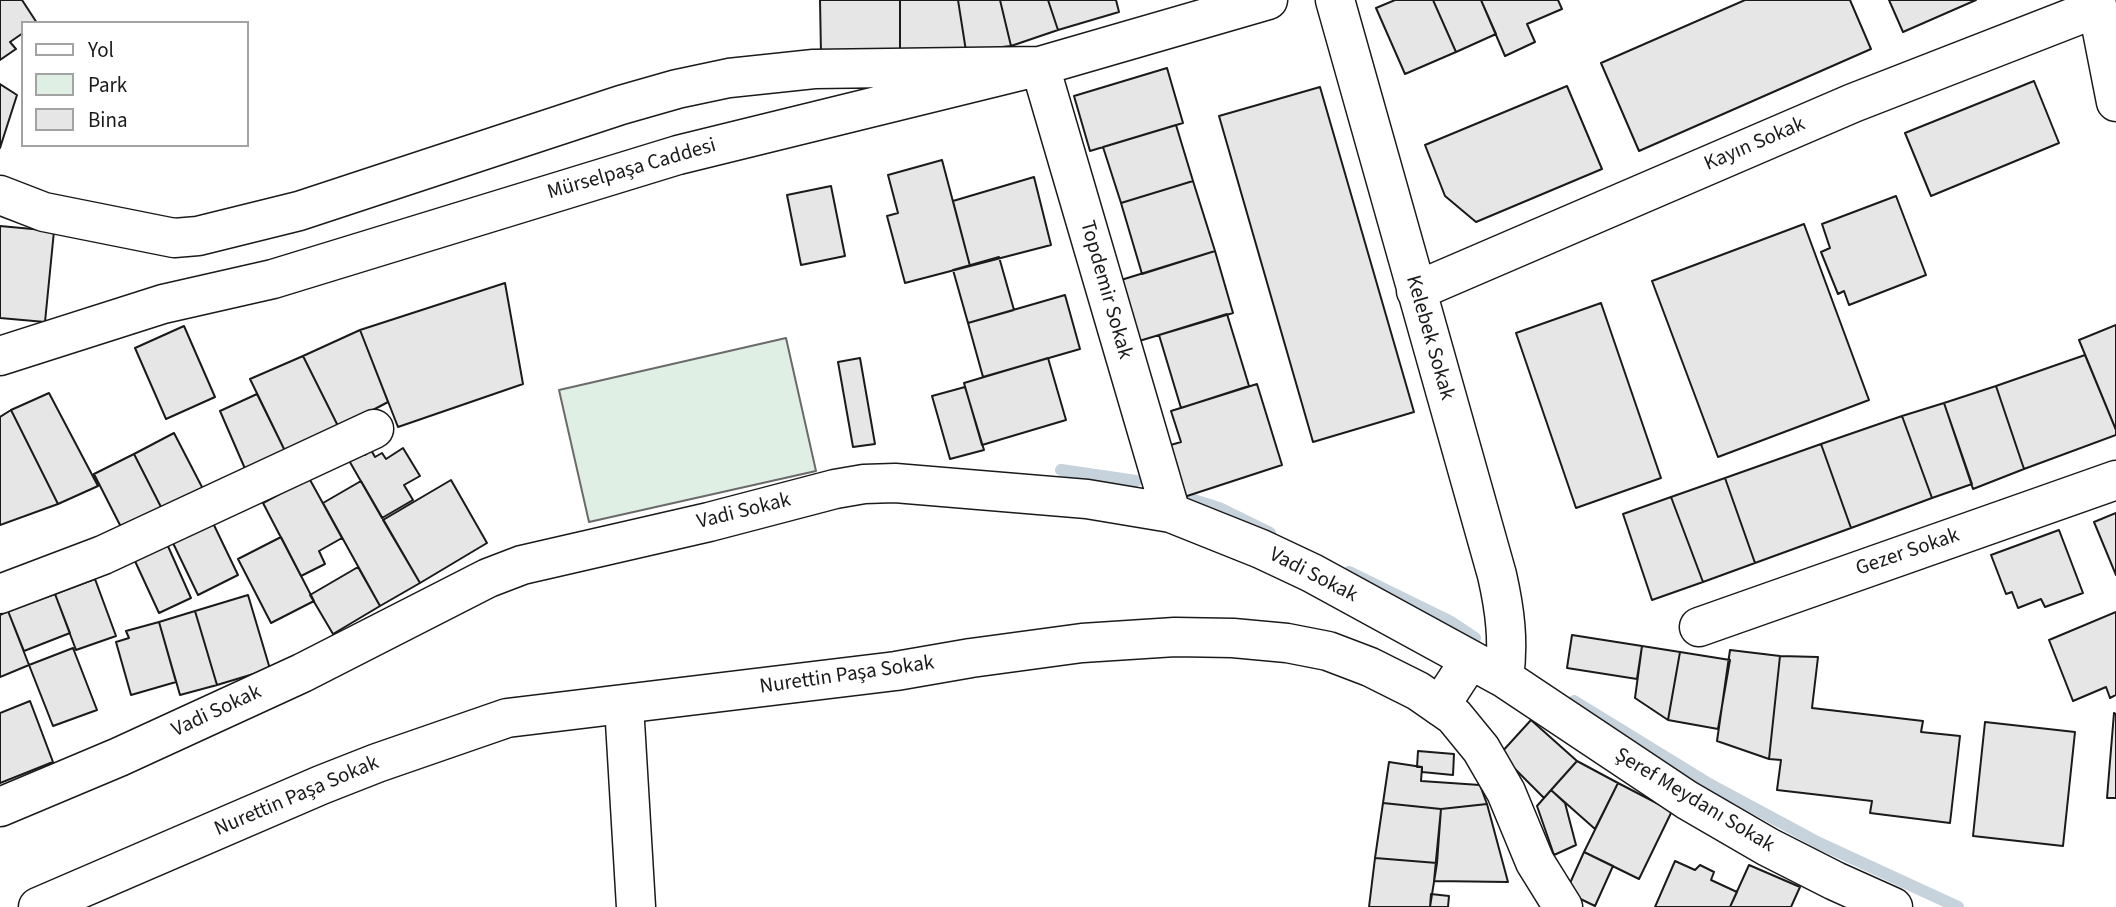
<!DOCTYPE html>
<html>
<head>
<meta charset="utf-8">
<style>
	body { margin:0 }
	#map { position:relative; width:2116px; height:907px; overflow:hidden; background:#fff; font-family:"Source Sans 3",sans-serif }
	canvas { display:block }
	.legend { position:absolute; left:21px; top:21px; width:228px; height:126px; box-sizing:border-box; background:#fff; border:2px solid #a3a3a3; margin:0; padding:9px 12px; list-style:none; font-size:21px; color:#1a1a1a }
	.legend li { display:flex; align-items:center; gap:14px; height:35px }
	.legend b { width:35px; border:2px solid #a3a3a3 }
</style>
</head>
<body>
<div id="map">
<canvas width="2116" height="907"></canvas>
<ul class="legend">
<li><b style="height:9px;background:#fff"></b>Yol</li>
<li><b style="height:19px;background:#e0efe3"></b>Park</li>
<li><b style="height:19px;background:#e6e6e6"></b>Bina</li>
</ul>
</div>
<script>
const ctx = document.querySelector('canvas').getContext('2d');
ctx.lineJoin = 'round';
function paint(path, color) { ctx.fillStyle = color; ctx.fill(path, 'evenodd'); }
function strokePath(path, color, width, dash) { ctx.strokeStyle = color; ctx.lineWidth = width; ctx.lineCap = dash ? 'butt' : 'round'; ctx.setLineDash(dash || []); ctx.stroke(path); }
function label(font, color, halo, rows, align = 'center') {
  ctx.font = font + ' "Source Sans 3",sans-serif'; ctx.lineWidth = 5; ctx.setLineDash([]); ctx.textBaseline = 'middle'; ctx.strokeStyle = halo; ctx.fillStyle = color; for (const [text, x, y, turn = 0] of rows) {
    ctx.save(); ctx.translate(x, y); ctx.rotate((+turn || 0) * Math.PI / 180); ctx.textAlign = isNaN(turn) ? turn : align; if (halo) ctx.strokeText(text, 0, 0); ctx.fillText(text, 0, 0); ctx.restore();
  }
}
const green = new Path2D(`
	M786,338L816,471L589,522L559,390Z`);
const stream = new Path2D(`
	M1061,470L1136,481
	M1184,497L1219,508L1270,533
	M1349,572L1451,622L1475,638
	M1574,701L1711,785L1819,843L1958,907`);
const building = new Path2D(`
	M0,0H22L37,23H23V33L10,42L16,49L0,60Z
	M820,0H900V52L821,54Z
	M900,0H958L966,51L900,52Z
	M958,0H1000L1011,46L966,51Z
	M1000,0H1048L1058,30L1011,46Z
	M1048,0H1116L1119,12L1058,30Z
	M1395,0H1433L1456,52L1405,74L1376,8Z
	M1433,0H1481L1496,34L1456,52Z
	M1481,0H1558L1562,9L1527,24L1535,42L1505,56Z
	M1745,0H1850L1871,49L1639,151L1601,63Z
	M1889,0H1976L1903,32Z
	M1167,68L1183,123L1090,151L1074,96Z
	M2034,81L2059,143L1931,196L1905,133Z
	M0,84L17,95L0,148Z
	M1567,86L1602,169L1476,222L1445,196L1425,145Z
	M1320,87L1414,412L1313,442L1219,116Z
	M1176,125L1193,181L1121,203L1103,147Z
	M942,160L970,266L905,283L887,216L898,213L888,175Z
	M1034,177L1051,245L970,266L953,201Z
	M1193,181L1215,251L1142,274L1121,203Z
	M831,186L845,256L801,265L787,195Z
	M1896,196L1926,275L1849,305L1844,291L1838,294L1821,252L1830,248L1822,224Z
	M1804,224L1869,400L1718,457L1652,281Z
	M0,226L54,231L45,322L0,318Z
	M1215,251L1233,313L1139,341L1121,280Z
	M999,257L1014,310L968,323L953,270Z
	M505,283L523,384L398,427L360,330Z
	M1065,295L1080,349L983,377L968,323Z
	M1601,303L1661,478L1576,508L1516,333Z
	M1227,314L1249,386L1181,408L1159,335Z
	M2116,325V430L2079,340Z
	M184,326L215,397L166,419L135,348Z
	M360,330L388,402L339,428L303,356Z
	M2085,355L2116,430V435L2024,469L1996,386Z
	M303,356L339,428L286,453L250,379Z
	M860,358L875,444L853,447L838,362Z
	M1048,358L1066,420L982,445L964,383Z
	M1257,384L1282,465L1184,497L1167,446L1181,442L1171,411Z
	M1996,386L2024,469L1973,489L1944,403Z
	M965,387L984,450L950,459L932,396Z
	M49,393L98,486L58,504L11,410Z
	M257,394L286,453L246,471L220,411Z
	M1944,403L1972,484L1932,498L1902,416Z
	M11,410L58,504L0,525V417Z
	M1902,416L1932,498L1851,528L1821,444Z
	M174,433L203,489L162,509L134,454Z
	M1821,444L1851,528L1755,563L1725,478Z
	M403,448L420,476L404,485L413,500L382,518L347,457L361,449L365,455L371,450L375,457L382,453L386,459Z
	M134,454L162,509L122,529L94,474Z
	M309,478L342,538L319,551L325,564L301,576L263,503Z
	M1725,478L1755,563L1703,582L1671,497Z
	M451,480L487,543L420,583L383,520Z
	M361,481L420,583L380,606L323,503Z
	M1671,497L1703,582L1652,600L1623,514Z
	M2116,513V575L2094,522Z
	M212,521L238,575L198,595L172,541Z
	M2059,530L2083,593L2045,607L2041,599L2018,608L2012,592L2006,594L1991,555Z
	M281,537L314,601L271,623L238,559Z
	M167,544L191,598L159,613L134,559Z
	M358,567L380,606L333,634L310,595Z
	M95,579L116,636L76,650L55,594Z
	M55,594L70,633L24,651L8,611Z
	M248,595L270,669L217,685L195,611Z
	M8,611L29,665L0,677V615Z
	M195,611L217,685L180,695L159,622Z
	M2116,612V695L2110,698L2106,687L2073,701L2049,640Z
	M159,622L176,682L131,695L116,642L129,638L126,631Z
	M1572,635L1642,646L1637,679L1567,668Z
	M1642,646L1680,652L1668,720L1635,698Z
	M73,648L97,710L53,726L29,665Z
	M1730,650L1780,656L1769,759L1717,741Z
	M1680,652L1730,660L1718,729L1668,720Z
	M1780,656L1818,657L1812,708L1923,721L1921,732L1960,736L1950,823L1870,813L1872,801L1777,790L1781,760L1769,759Z
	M30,701L53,762L0,783V713Z
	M2114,713L2116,714V798H2107Z
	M1531,720L1577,761L1544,798L1500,754Z
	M1985,722L2075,732L2063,846L1973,836Z
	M1418,751L1454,754L1453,775L1422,772V767H1417Z
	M1577,761L1618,783L1595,829L1551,790Z
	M1389,762L1422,767L1421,781L1480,785L1487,804L1441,809L1383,803Z
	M1618,783L1672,811L1639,879L1584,852Z
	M1551,790L1565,803L1576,845L1554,855L1537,806Z
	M1383,803L1441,809L1437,863L1375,858Z
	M1487,804L1508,882L1434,881L1441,809Z
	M1584,852L1613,866L1595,906L1566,892Z
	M1375,858L1437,863L1430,907H1369Z
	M1675,861L1695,870L1700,865L1714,872L1711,880L1737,892L1730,907H1655Z
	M1749,865L1800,887L1791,907H1730Z
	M1431,894L1449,896L1448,907H1430Z`);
const street = new Path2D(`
	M1335,0L1497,575C1505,610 1509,642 1504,678
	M0,195L44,212L174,238L198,236L299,211L621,105L677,89L729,78L814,69L1040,66L1171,513
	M1416,291L1853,103L2097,8
	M0,356L163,304L273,279L678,155L1040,66L1268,0
	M0,594L103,555L374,429
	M1699,627L2116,480
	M624,705L636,907
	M1440,706L1470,660
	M0,807L119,757L302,673L488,578L522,565L709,522L835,489L864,484L895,483L1087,499L1171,513L1261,549L1312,573L1504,678L1687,800L1768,847L1835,881L1893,907`);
const secondary = new Path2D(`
	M2096,0L2116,102
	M38,907L321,785L377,763L507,718L896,671L971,658L1082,643L1175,637L1233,638L1287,643L1328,651L1370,667L1418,691L1454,716L1481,749L1506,792L1535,862L1563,907`);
const streetNames = [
	["Kayın Sokak",1755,145,-23],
	["Mürselpaşa Caddesi",632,170,-16],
	["Topdemir Sokak",1105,290,74],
	["Kelebek Sokak",1429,338,74],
	["Vadi Sokak",744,512,-14],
	["Gezer Sokak",1908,553,-19],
	["Vadi Sokak",1313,576,27],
	["Nurettin Paşa Sokak",847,676,-8],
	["Vadi Sokak",217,712,-25],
	["Nurettin Paşa Sokak",297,797,-23],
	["Şeref Meydanı Sokak",1694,801,31]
];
paint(green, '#e0efe3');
strokePath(green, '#6a6a6a', 2);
strokePath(stream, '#c6d2dc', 12);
paint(building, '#e6e6e6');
strokePath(building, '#1a1a1a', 2);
strokePath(street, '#1a1a1a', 41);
strokePath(secondary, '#1a1a1a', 41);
strokePath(street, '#fff', 38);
strokePath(secondary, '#fff', 38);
label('21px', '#1a1a1a', '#fff', streetNames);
</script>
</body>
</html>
